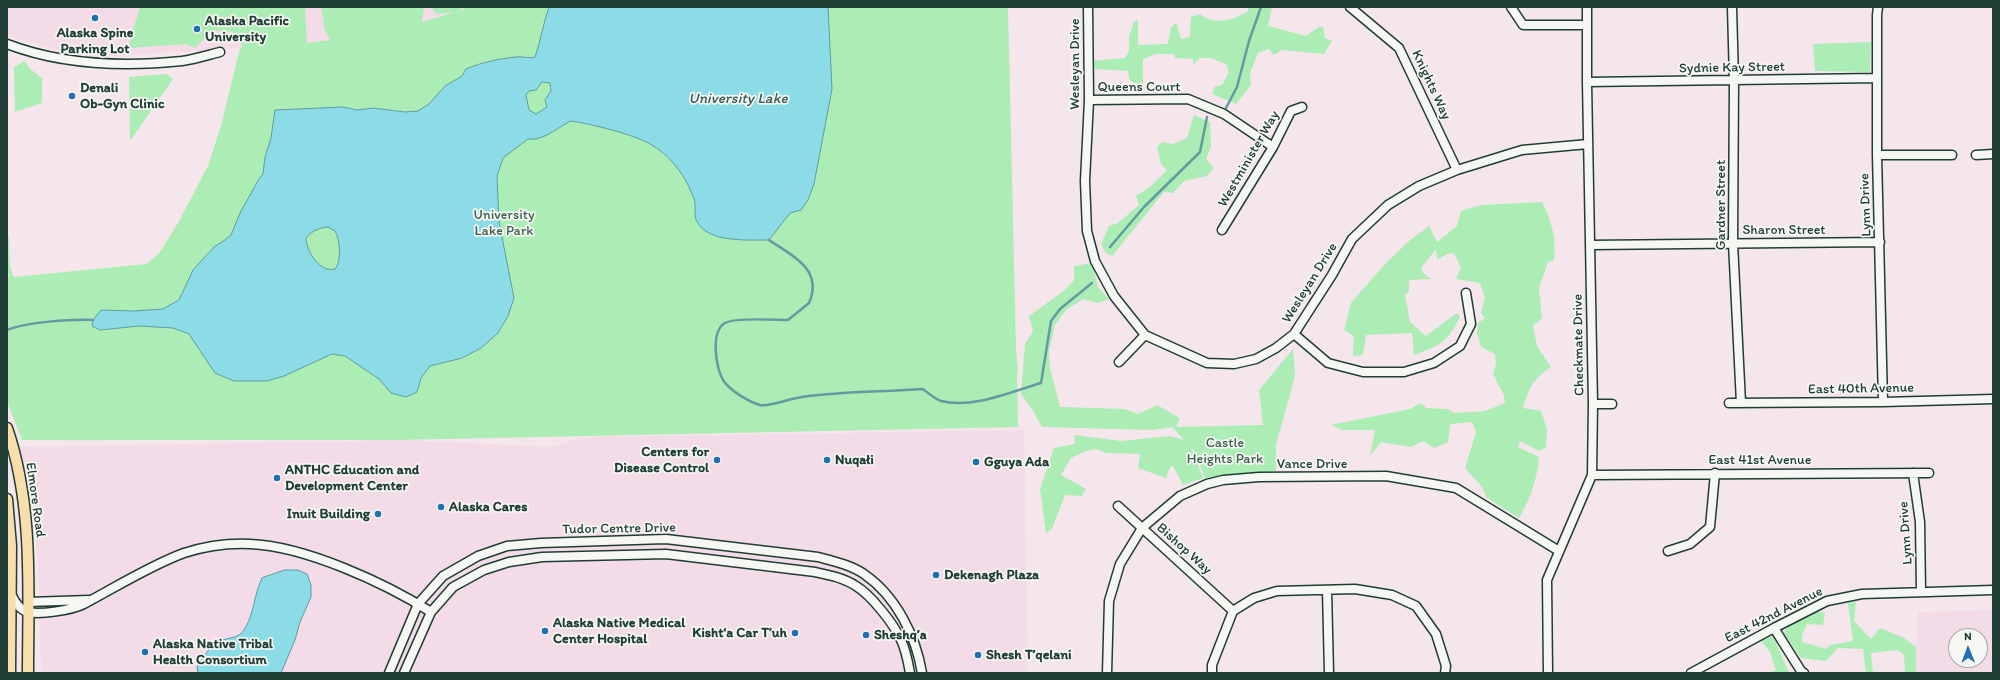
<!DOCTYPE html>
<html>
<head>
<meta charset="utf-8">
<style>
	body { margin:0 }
	#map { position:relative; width:2000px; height:680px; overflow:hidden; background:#f5e6ec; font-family:Itim,sans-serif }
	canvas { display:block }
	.frame { position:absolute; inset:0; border:8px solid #1f3d34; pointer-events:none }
	.north { position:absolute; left:1948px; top:628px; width:40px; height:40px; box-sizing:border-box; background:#f6f6f2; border:1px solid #a0aca6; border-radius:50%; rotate:359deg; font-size:11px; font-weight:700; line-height:16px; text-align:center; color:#1f3d34 }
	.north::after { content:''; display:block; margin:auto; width:14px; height:18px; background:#1f6fb2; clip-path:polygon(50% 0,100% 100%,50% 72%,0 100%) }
</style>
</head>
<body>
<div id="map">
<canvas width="2000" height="680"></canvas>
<div class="frame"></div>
<div class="north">N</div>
</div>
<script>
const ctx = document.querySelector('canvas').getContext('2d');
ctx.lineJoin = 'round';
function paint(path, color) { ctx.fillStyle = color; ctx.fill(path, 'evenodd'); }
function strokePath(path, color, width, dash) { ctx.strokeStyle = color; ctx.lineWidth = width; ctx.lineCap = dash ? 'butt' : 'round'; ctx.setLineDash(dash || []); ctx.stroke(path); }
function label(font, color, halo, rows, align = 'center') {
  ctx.font = font + ' Itim,sans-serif'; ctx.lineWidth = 3.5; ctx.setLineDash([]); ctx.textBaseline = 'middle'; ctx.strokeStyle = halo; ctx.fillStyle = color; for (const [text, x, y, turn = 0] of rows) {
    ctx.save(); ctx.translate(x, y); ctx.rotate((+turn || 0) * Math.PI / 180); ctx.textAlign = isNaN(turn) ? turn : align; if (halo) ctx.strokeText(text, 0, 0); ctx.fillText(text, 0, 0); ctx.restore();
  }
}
const built = new Path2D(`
	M7,7H468L421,22L339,39L295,44L118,56L61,50L7,36Z
	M1024,430L1028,673H41L39,583L34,512L20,447L405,440L553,447L583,437Z
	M1993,610V673H1915L1918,612ZM1956,636H1980V660H1956Z`);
const green = new Path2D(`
	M140,7H305L307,43L330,40L325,30L321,7H424L422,22L454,12L437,14L431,7H464L459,11L468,7H1008L1016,349L1018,373H1017L1018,427L396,440H22L7,401V276L11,275L7,274V230C12,244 6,263 14,277L147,264L160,252L178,223L208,166L221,126L240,48L243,47L232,32L213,30L195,48L186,44L130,48C129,34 137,21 140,7Z
	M1249,7H1272L1268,26L1306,36L1319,27H1323L1325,38L1332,41L1324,54L1282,50L1274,55L1269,49L1258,53L1250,73L1251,85L1236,104L1212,94L1214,87L1222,85L1229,72L1226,64L1210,58H1200L1193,65V59L1175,58L1174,54H1156L1143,59V86L1130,81L1128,71L1095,69L1092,61L1125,58L1129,51V36L1134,22L1138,19V45L1168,44L1171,27L1176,23L1181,39L1190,37L1191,17L1200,14C1214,26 1234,20 1248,11Z
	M1871,42L1870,72L1815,71L1813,44Z
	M25,61L29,68L42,78V103L15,112L14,67Z
	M167,74L173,79L130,141L129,77Z
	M1194,115L1210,122L1211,146L1206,159L1214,168L1207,176L1184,181L1173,193L1164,192L1112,256L1106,253L1101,244L1109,226L1118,223L1139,205L1136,196L1150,187L1167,170L1161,164L1157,147L1162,142L1173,144L1187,138Z
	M1542,202C1552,221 1556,238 1554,260L1548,262L1539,288L1542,318L1533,326L1537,346L1551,367C1532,380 1530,386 1523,408L1541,411L1547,429L1546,447L1539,451L1520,441L1518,447L1539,457C1537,479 1531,498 1519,518L1487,498L1482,487L1465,468L1476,432L1472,422L1450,424L1448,442L1434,448L1423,441L1411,447L1381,442L1370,456L1375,430H1342L1331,425L1410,409L1421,403L1426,408L1448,409L1454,413L1473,412L1485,411L1505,403L1504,395L1493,374L1496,364L1495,354L1481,347L1477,333L1478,323L1485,318L1481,313L1485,297L1480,283L1456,279L1461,268L1454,253L1447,254L1437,260L1436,249L1421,268L1423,273L1431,279L1409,280V291L1405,295L1410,322L1426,336L1457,313L1460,317C1447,343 1441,345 1414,355L1412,333L1366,335L1363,355L1353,356L1354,336L1344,330L1351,303L1384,265L1409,241L1429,226L1437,242L1457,226L1461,211L1481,205Z
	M1092,263L1098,287L1109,299L1098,303L1083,299L1066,310L1055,325L1049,351L1050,368L1060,407L1125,409L1138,414L1157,405L1180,418L1176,427L1263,425L1259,390L1293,349L1295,376L1276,445V471L1205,479L1195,452L1191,448L1203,478L1183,485L1173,466L1170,467L1166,478L1138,468L1140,454L1106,453L1097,449L1086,451L1071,458L1061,475L1086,489L1082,496L1065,495L1052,529L1046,533L1040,489L1054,448L1075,444L1074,435L1121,441L1170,436L1184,440L1172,427L1153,430L1042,427L1032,409L1021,394L1025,344L1033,331L1029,316L1065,290L1074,280V266Z
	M1856,602L1854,621L1871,639L1880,628L1904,638L1916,647V673H1905L1904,655L1898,650L1871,653L1873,673H1866L1863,649L1838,648L1826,661L1801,658L1784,633L1791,621L1814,610L1825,613L1823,625L1807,624L1802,635V642L1826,649L1830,645L1853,641L1848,603Z
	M1773,636L1789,673H1768L1776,670L1770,652L1761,641Z`);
const water = new Path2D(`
	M549,7H828L832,89L814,184L808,200L801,210L790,213L769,240C750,240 716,242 702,228C692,218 696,214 695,203C695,199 691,193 690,189C682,171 667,153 650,144C633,134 591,124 571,121C558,127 544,141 528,139L503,158L497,176L499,222L514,298L508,316L498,333L481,348L462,358L430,366L421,378L417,392L406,397L391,393L379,379L345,356L332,354L284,376L267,381H234L215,373L189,334L173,328L139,326L100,330L92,326L93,320L101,310L134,311L163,309L179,300L193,270L214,247L225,240L231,235L241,211L259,179L263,174L265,157L271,138L275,110L343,107L357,110L373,108L405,112L418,111L429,104L445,86L462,76L466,69C483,62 498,59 516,57C523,56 528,59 535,57C541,40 543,24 549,7ZM542,82L550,83L551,91L545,100L547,107L536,114L529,110L526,95L529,91L536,90ZM328,227L335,231C340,239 342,261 335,269C320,273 307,252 306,239C308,233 320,227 328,227Z
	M285,570H298L307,574L311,585V597L300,622L295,640L281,673H198L197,667C202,659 208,649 216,643C224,637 238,640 244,630C254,615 254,594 262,578Z`);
const stream = new Path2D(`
	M1226,108L1237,87L1249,41L1261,7
	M769,240C791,255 824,269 809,303L788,320C775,320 735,317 725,323C710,332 716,367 723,380C729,390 749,402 760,405C770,407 791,398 802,397C841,391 883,392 923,389C928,393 935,399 941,401C973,409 1010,392 1041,383L1051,321L1060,309L1092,283
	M1110,247L1144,207L1200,152L1207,117
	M7,330C27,322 71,319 93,320`);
const minor = new Path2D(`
	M1088,7L1089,100L1085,181L1087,231L1095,261L1114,296L1145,335L1207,363L1234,364L1256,359L1276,348L1294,334L1332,275L1352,239L1388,205L1419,186L1457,170L1522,150L1588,144
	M1350,7L1399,48L1457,170
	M1511,7L1523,25H1587
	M1732,7L1734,81L1733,243L1741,403
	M1878,7L1877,15V155L1883,402
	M7,44C62,65 124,67 182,61C195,59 208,55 220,52
	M1587,82L1877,78
	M1089,100L1188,99L1224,114L1273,147
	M1877,155H1952
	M1976,155L1993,154
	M1222,230L1273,147L1291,111L1302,107
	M1591,245L1880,242
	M1294,334L1328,363L1363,372H1404L1434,363L1460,346L1471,324L1466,293
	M1119,362L1145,335
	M1729,403L1883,402L1993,399
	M1593,404H1612
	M1913,473L1920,522L1921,592
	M1592,475L1929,473
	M1118,506L1233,611
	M1668,551L1690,544L1710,527L1715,473
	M1327,590L1329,673
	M11,594C14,600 18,608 25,611C37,616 72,610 84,604C116,587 151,565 184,553C206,546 228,543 250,544C305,546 385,583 431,612
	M28,602L89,600
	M1774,628L1801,671L1804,673
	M389,673L418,604L443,576L478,556L507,546L541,543L666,539L818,557C833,561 851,565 864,574C896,596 916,636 922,673
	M404,673L431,612L453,587L484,570L509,562L542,557L666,554L815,572C829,575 844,578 856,586C871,595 894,624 901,640C906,650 908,662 910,673
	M1107,673L1109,601L1120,564L1142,528L1180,496L1207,484L1223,480L1259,477L1386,476L1456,488L1559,551
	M1212,673V665L1233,611L1254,598L1277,591L1355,589L1392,595L1416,606L1436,634L1446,666L1445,673
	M1548,673L1547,580L1592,475L1593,404L1587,82V7
	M1691,673L1774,628L1827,601L1862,594L1993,590`);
const major = new Path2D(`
	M7,428C34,507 28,592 28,673
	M7,499L11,546L10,673`);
const markers = [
	[95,18,4,"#1f6fb2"],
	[197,29,4,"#1f6fb2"],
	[72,96,4,"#1f6fb2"],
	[717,460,4,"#1f6fb2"],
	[827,460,4,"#1f6fb2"],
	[976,462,4,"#1f6fb2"],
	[277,478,4,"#1f6fb2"],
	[441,507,4,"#1f6fb2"],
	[378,514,4,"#1f6fb2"],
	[936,575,4,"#1f6fb2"],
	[545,631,4,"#1f6fb2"],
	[795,633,4,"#1f6fb2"],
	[866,635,4,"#1f6fb2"],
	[145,652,4,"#1f6fb2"],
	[978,655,4,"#1f6fb2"]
];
const poiNames = [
	["Alaska Pacific",205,21],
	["University",205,37],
	["Alaska Spine",95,33,"center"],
	["Parking Lot",95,49,"center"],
	["Denali",80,88],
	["Ob-Gyn Clinic",80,104],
	["Centers for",709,452,"right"],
	["Disease Control",709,468,"right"],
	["Nuqałi",835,460],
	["Gguya Ada",984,462],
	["ANTHC Education and",285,470],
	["Development Center",285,486],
	["Alaska Cares",449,507],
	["Inuit Building",370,514,"right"],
	["Dekenagh Plaza",944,575],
	["Alaska Native Medical",553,623],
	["Center Hospital",553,639],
	["Kisht‘a Car T’uh",787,633,"right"],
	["Sheshq’a",874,635],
	["Alaska Native Tribal",153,644],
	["Health Consortium",153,660],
	["Shesh T’qelani",986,655]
];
const streetNames = [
	["Wesleyan Drive",1075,64,-90],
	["Sydnie Kay Street",1732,68,-1],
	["Knights Way",1431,85,65],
	["Queens Court",1139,87],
	["Westminister Way",1249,159,-60],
	["Gardner Street",1721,205,-90],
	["Lynn Drive",1866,205,-92],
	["Sharon Street",1784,230],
	["Wesleyan Drive",1310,283,-58],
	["Checkmate Drive",1579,345,-91],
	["East 40th Avenue",1861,389,-1],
	["East 41st Avenue",1760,460],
	["Vance Drive",1312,464],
	["Elmore Road",35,500,82],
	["Tudor Centre Drive",619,529,-1],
	["Lynn Drive",1906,533,-94],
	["Bishop Way",1184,549,42],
	["East 42nd Avenue",1774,615,-27]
];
const parkNames = [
	["University",504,215],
	["Lake Park",504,231],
	["Castle",1225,443],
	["Heights Park",1225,459]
];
const waterNames = [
	["University Lake",738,99]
];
paint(built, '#f4dbe8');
paint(green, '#acecb5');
paint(water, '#8cdce8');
strokePath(water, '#609ca0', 1);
strokePath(stream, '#609ca0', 2.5);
strokePath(minor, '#1f3d34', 11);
strokePath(major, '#1f3d34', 13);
strokePath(minor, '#f6f6f2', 8);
strokePath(major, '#f8deab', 10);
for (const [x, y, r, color] of markers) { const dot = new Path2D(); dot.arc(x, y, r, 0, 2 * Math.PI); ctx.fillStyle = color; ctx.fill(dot); strokePath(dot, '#f6f6f2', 1.5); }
label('bold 14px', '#1f3d34', '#f6f6f2', poiNames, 'left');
label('14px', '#1f3d34', '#f6f6f2', streetNames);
label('14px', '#3b604e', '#f6f6f2', parkNames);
label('italic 15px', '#355d58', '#f6f6f2', waterNames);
</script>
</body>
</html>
